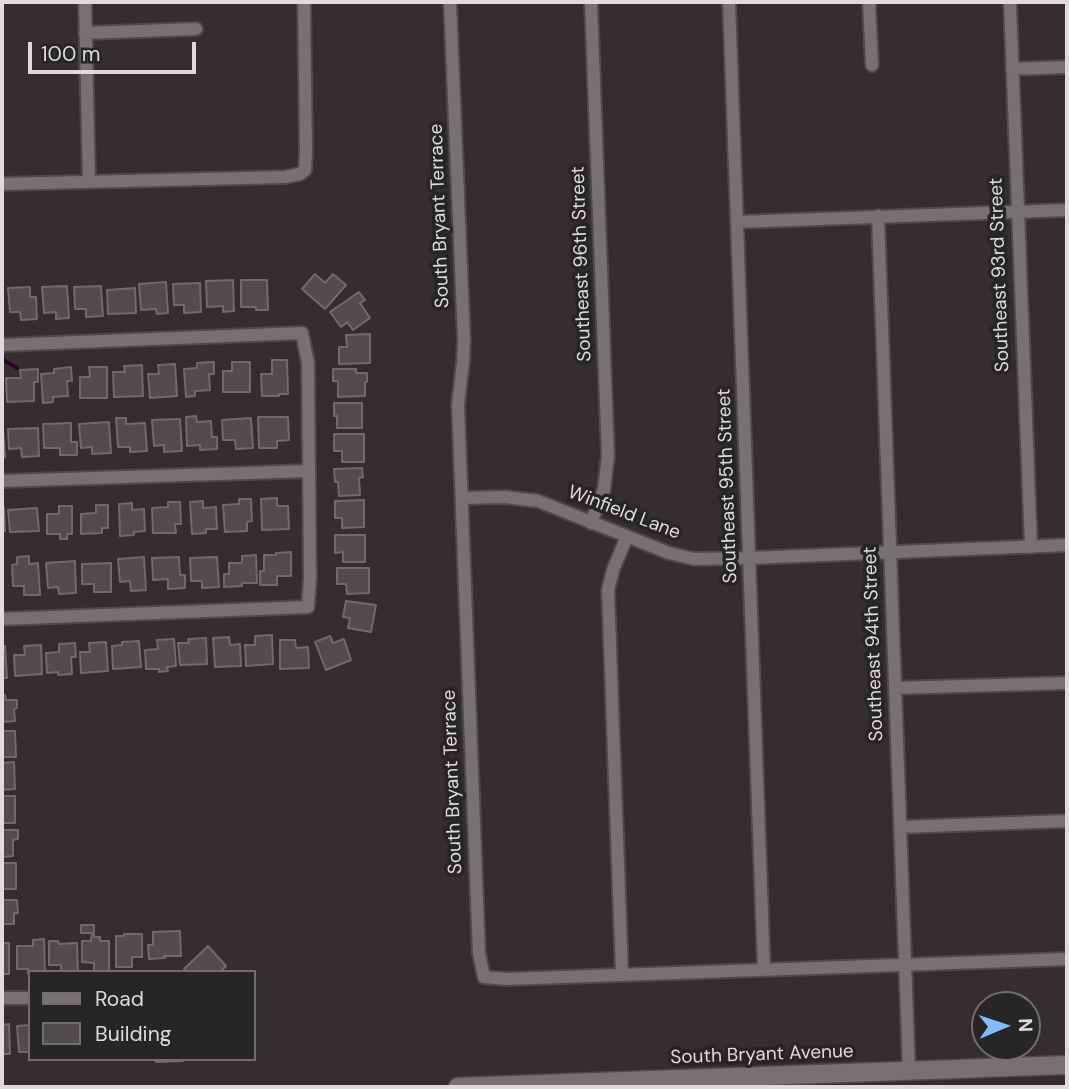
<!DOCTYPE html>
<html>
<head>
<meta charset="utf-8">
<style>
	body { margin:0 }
	#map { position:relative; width:1069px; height:1089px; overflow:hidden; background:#322f2e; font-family:"DM Sans",sans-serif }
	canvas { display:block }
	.frame { position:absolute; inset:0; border:4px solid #dedcdb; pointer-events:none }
	.legend { position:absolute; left:28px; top:970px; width:228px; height:91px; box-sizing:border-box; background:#282525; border:2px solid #716e6e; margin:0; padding:9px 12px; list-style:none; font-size:21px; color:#dedcdb }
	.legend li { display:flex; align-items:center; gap:14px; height:35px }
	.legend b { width:35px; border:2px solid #716e6e }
	.north { position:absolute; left:971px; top:991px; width:70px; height:70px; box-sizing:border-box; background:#282525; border:2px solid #716e6e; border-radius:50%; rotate:88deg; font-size:19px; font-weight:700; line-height:28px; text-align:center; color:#dedcdb }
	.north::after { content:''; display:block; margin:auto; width:24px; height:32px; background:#82bcfa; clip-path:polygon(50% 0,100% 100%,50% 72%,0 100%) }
	.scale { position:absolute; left:28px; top:42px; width:168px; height:32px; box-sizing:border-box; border:4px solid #dedcdb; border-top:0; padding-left:9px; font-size:21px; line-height:24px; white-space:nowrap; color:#dedcdb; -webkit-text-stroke:5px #282525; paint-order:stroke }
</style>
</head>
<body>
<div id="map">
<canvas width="1069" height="1089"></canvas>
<div class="frame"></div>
<ul class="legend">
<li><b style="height:9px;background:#767272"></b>Road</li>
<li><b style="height:19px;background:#514d4e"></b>Building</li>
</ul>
<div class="north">N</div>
<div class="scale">100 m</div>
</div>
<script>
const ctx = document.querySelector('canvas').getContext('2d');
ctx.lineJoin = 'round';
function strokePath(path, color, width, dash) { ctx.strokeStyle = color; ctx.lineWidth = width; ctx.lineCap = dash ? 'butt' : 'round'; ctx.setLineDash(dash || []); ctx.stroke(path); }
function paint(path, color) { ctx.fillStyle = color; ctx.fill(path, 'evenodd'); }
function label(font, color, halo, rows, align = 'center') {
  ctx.font = font + ' "DM Sans",sans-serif'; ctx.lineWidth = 7; ctx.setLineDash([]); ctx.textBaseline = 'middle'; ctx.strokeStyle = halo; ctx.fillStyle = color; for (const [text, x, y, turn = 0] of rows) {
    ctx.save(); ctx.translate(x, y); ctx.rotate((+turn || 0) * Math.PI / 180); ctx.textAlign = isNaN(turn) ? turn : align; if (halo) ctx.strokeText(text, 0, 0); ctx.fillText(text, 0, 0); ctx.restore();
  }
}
const stream = new Path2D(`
	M2,359L17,368`);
const building = new Path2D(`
	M315,274L325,283L333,274L346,285L325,309L302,289Z
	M233,280L234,311L223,312V306L207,307L206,281Z
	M241,280H267L268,310H256V307H241Z
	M166,282L168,313L157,314L156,309L141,310L139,284Z
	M200,283L201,312L184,313V305H174L173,284Z
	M67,286L69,318L56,319V312L44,313L42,287Z
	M101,286L103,316L86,317V309H75L74,287Z
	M30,287V297H36L37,319L21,320L20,312H10L8,288Z
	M135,288L136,313L108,314L107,290Z
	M359,292L365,300L360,303L370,318L353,330L347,322L341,327L330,312Z
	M370,334V363L339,364V347H347L346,335Z
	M272,360H287L288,394H279V396H262L261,374H272Z
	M214,362V374H209L210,390L195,391V396L186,397L184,369L197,368V363Z
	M232,362H250V392H223V371H232Z
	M175,364L177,396L150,398L148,374H159L158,365Z
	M142,365L143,396L114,397L113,372H125L124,366Z
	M71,367L72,381H67L68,396L53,397V402L43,403L41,374L54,373V369Z
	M89,367H107V398H80V377H90Z
	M38,369V382H34V401L7,402L6,378H21L20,370Z
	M333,369H356V373H367V382H365V396L338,397V381H333Z
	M334,403H362V428H337V416H334Z
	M196,416L197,422L211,421L212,437H217V449L200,450V445L187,446L186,417Z
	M258,417H288L289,440L277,441V448H259Z
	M116,418H126V424L145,423L147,451L130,452V447H118Z
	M251,418L253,448L236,449L235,440H223L222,420Z
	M180,419L182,451L164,452V445L154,446L152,420Z
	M109,422L111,453L92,454V447L81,448L79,424Z
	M71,423V442H77V455H60V448H44L43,424Z
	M2,428H3L5,457L2,458Z
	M38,428L39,456L22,457L21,448L9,449L8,429Z
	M334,434H364V462H342V451H334Z
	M362,468L363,477L359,478L360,495L339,496L338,482H335L334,469Z
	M277,498V506H288L289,529L262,530L261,499Z
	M239,499H251L252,521L247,522V531L225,532L223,505L239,504Z
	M364,500V527L342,528V518H335V501Z
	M203,501V508L216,507L217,529H206V533L192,534L190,502Z
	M168,502H180L181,524H175L176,533H153L152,508L168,507Z
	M132,503V510L144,509L145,531L134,532V535L120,536L119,504Z
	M96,505H108V528H102V533L81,534V514L96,513Z
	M59,506H72V534H67V539H60V534H47V514H59Z
	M4,508L5,531H2V509Z
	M37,508L39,531L10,532L8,510Z
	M335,535H365V562H343V552L335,553Z
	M291,552V576H277V585H260V571H264V555H276V553Z
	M256,555L257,583H242V586L224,587V574H229V563H242V556Z
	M29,556V564L38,563L40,595H24V586H13L12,565L17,564V557Z
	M144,557L146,590L131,591L130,581L120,582L118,559Z
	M179,557L180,575H185V588L168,589V579L153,580L152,558Z
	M217,557L219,587L202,588V581H191L190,558Z
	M75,561L76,593L59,594L58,587L48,588L46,563Z
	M111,563V592H94V584H82V564Z
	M337,568H369V593L347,594L346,584H337Z
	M346,601L376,605L371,632L348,628L350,618L343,617Z
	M272,635L273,664L246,666L245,645H255V636Z
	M330,636L333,643L344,639L351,660L326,670L315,642Z
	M229,637L230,645L240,644L241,666L215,667L213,638Z
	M206,638L207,664L180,665L178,643H189L188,639Z
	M174,639L176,666L167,667L168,671L159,672V669H146L145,650L158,649L157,640Z
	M280,640H295L296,648L308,647L309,668L280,669Z
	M139,641L141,667L113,669L112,646L122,645V642Z
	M106,642L108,671L81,673L80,652H90L89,643Z
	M75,643L76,657H71L72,674L58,675V672L47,673L46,653L59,652V644Z
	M41,645L42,674L15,676L14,655H25L24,646Z
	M2,646H5L7,678H2Z
	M2,695H5L6,700H17V708L14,709L15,721L2,722Z
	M2,731H15L16,757H2Z
	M14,762L15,789L2,790V763Z
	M2,796H15V823H2Z
	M2,830H18V839L13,840V856L2,857Z
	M2,863H16V889H2Z
	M2,900H17L18,913H14V924H2Z
	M81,925H94V937H100V941H109V972H94V963L82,962V941H91L92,933H81Z
	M180,931L181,956H164L165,958L149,959L148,945H153V932Z
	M124,934H142V957H132V967H116V936H124Z
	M44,939L45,972H30V974H28V969H17V946H33V940Z
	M49,941H58L59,944L77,943L78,972H61V965H49Z
	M2,943H9V974H2Z
	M208,946L226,966L220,972H187L184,969Z
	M9,1024L10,1054H2V1025Z
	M30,1025V1052H19L17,1026Z
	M156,1059H183V1061L156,1062Z`);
const street = new Path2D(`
	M85,2L89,181
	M450,2L464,340L463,362L458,405L479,953L484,977L507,979L1067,959
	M591,2L608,456L604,489L591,523
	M729,2L764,970
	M869,2L872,65
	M1010,2L1031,547
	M85,33L196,29
	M1012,69L1067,67
	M2,184L285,177L300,174L305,170L306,152L304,2
	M878,216L909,1070
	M737,222L1067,210
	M2,345L302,333L308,363L310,578L308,607L2,619
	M2,481L309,471
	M462,498L505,497L538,501L669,553L694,559L750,558L1067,545
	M895,688L1067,683
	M900,827L1067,821
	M622,974L608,590L613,570L627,536
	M2,998H30`);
const secondary = new Path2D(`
	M458,1087L1067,1065`);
const streetNames = [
	["South Bryant Terrace",440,216,-92],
	["Southeast 96th Street",582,264,-92],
	["Southeast 93rd Street",1000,275,-92],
	["Southeast 95th Street",728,486,-92],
	["Winfield Lane",624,513,21],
	["Southeast 94th Street",874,644,-92],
	["South Bryant Terrace",453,782,-92],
	["South Bryant Avenue",762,1055,-2]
];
strokePath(stream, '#2b002a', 3.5);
paint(building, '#514d4e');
strokePath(building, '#6e6b6c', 2);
strokePath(street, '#4d4a4a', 16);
strokePath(secondary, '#4d4a4a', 21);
strokePath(street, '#767272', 12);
strokePath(secondary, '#767272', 18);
label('19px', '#dedcdb', '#282525', streetNames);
</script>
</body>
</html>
